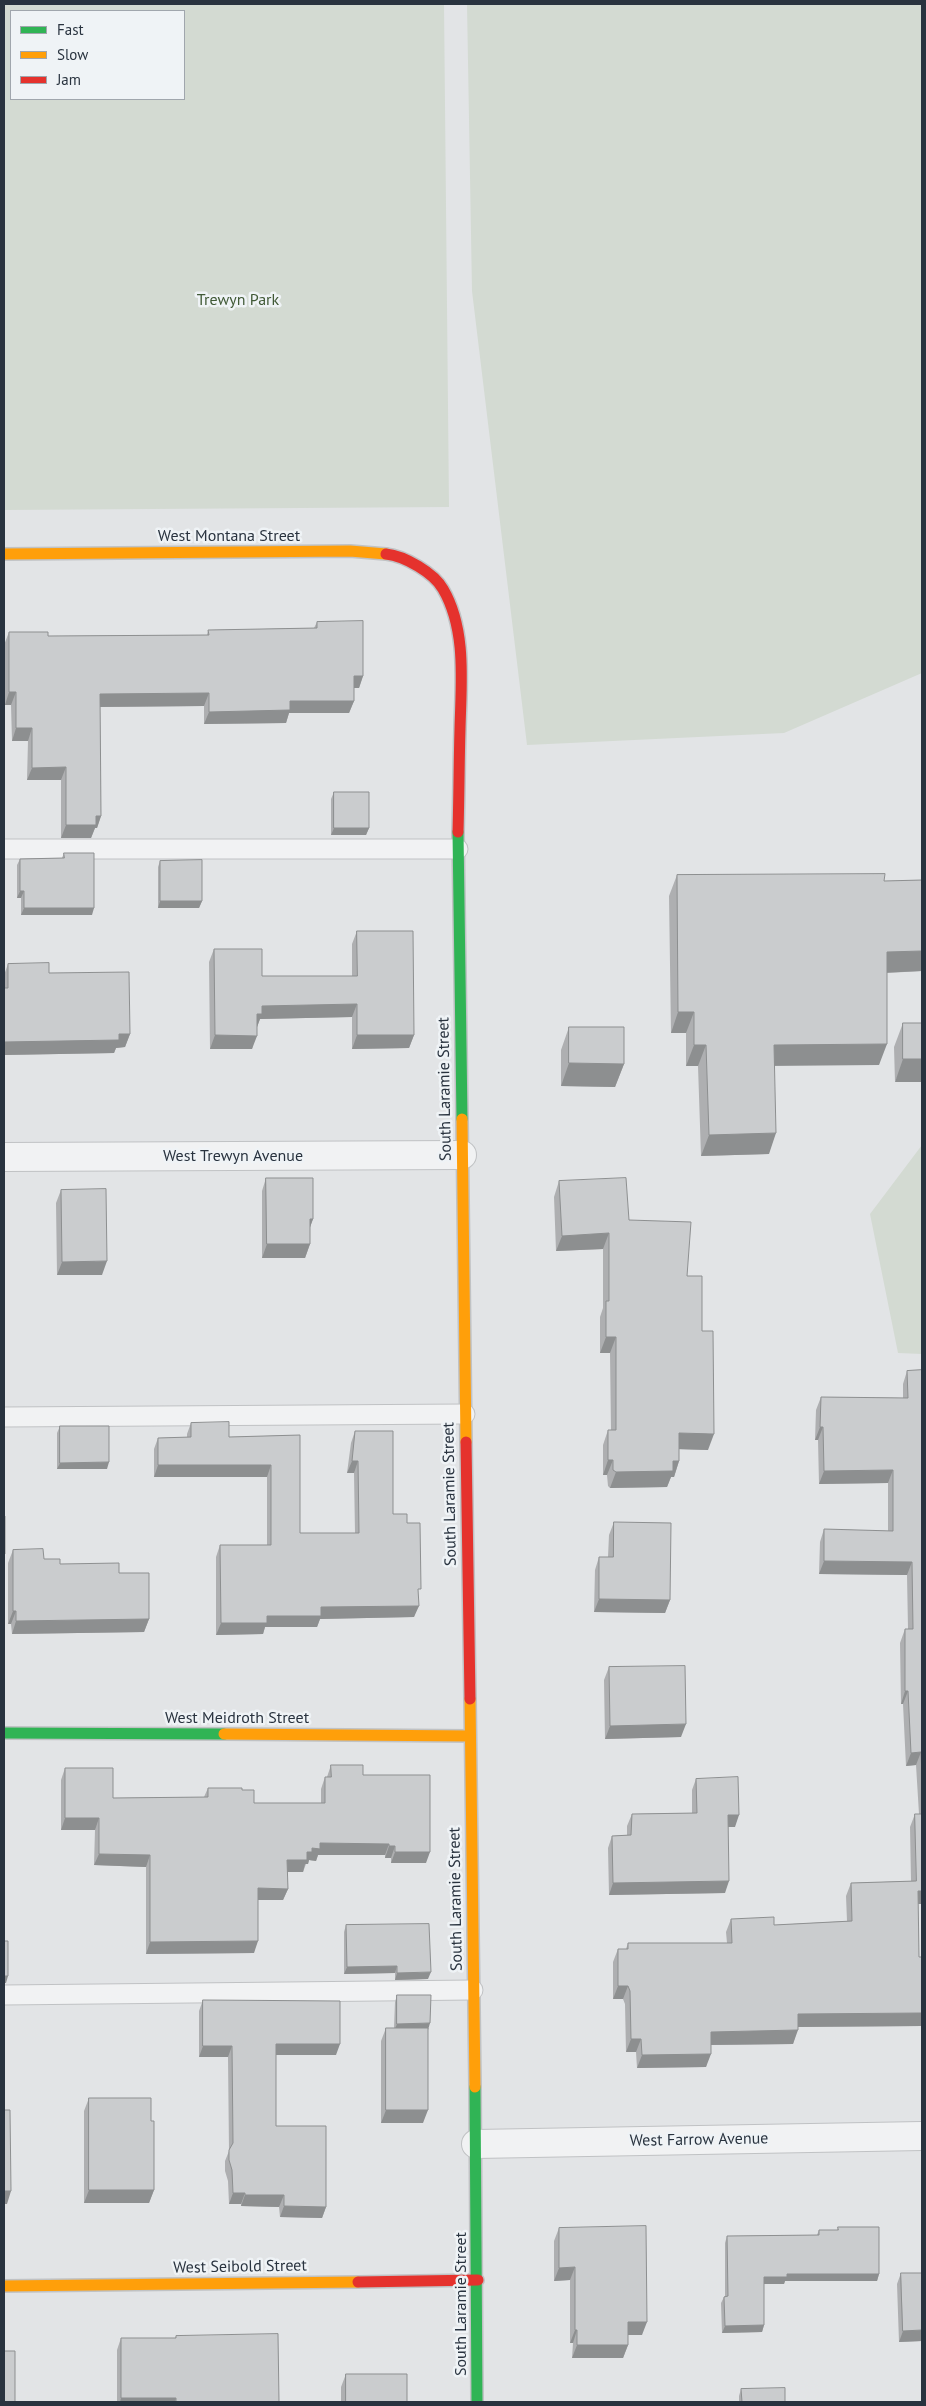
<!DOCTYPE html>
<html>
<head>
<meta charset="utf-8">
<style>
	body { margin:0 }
	#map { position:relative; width:926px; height:2406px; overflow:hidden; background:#e2e4e6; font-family:"PT Sans",sans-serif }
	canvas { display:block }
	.frame { position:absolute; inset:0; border:5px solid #29333f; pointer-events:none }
	.legend { position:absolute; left:10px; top:10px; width:175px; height:90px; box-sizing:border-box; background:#eff3f6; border:1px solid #a0a6ad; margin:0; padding:6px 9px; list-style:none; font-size:15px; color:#29333f }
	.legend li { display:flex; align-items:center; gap:10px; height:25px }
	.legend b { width:25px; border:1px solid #a0a6ad }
</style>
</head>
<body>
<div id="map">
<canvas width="926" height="2406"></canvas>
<div class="frame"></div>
<ul class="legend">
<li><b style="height:6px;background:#30b455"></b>Fast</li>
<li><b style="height:6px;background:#ff9f0a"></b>Slow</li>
<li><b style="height:6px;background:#e5322d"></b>Jam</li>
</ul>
</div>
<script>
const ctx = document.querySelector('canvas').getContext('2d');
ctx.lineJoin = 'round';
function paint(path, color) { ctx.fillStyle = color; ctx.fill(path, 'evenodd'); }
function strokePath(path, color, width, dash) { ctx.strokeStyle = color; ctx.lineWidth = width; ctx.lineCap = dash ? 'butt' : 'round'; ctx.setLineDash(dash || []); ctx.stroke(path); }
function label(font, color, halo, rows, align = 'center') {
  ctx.font = font + ' "PT Sans",sans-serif'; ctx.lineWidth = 5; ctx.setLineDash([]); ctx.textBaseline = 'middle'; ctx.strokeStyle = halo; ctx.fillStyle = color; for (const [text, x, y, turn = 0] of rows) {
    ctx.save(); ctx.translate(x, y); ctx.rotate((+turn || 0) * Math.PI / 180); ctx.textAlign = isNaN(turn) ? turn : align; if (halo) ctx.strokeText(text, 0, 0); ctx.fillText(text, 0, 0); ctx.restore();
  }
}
const green = new Path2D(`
	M4,4H444L449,507L4,510ZM11,11H184V99H11Z
	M467,4H922V673L784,733L527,745L472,291Z
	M922,1145V1354L898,1353L870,1214Z`);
const lane = new Path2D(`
	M4,849H458
	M4,1417L465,1414
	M4,1995L473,1990`);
const street = new Path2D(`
	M4,1157L462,1155
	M476,2144L922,2136`);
const fast = new Path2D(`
	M458,832L462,1119
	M4,1733L224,1734
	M475,2087L477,2402`);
const slow = new Path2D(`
	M4,554L350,551L386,554
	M462,1119L466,1442
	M470,1699L475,2087
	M224,1734L470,1736
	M4,2286L358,2282`);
const jam = new Path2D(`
	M386,554C405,556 434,573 443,589C467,630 461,684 460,729C459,763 459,798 458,832
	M466,1442L470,1699
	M358,2282L478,2280`);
const wall = new Path2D(`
	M317,622L363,676L359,688H354V701L349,713H289L286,723L204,724V706L100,707L101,816L97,828H95L91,838H61V780H27L28,741H12L11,705H5L4,645L9,632L48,636L207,635L208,630L314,628Z
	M334,792L369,828L366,835H331V799Z
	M64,853L92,915H21V898H17V865L20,859L62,858Z
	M160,861L202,901L199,908H158V867Z
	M677,875L884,881L922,880V971L887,973L879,1065H774L769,1154L701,1156L698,1066H686V1033H671L669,896Z
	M357,931L414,1035L409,1048L352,1049V1017L260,1019L257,1027L252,1049H210L209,962L214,949L262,976H352V944Z
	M8,964L49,973L130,1034L125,1047L116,1048L114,1053L4,1055V975Z
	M903,1023H922L895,1082L894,1047Z
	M569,1027L624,1064L615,1087L561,1086V1050Z
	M266,1178L313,1219L310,1227V1244L305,1258H262V1191Z
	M559,1181L629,1220L687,1276L702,1331L708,1450L679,1449V1461L674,1477H671L667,1487L610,1488L608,1486L607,1475H603V1445L608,1430H611L610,1353H600V1317L603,1308V1249L556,1251L554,1197Z
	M61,1190L102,1275H57L56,1203Z
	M922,1370V1904H918L919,1957L922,2026L798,2027L793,2044L711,2045L706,2067L637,2068L636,2052H626L625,2004L623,1999H613V1962L618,1949H626L628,1943H727L726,1932L731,1919L774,1925L847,1921L846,1896L851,1883L911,1881L910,1827L915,1814H919L916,1765L906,1766L903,1704H901L900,1643L905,1629H908L907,1575L819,1574L820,1542L824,1529L888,1531V1483L819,1484L818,1440H815L816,1410L821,1397L903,1398V1384L907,1371Z
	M191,1423L229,1437L300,1435V1533H355L354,1473H347L351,1443L355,1431L393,1514L407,1523L418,1597L414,1617L320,1619L317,1627H265L263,1634L216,1635V1557L220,1545H267V1477H154V1449L158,1438L187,1437V1434Z
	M60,1426L107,1469H57V1433Z
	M614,1522L670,1600L665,1613L594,1612L595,1570L599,1557H608L609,1535Z
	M13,1550L60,1564L119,1573L149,1619L144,1632L12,1634L11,1624H8V1563Z
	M609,1667L681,1737L605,1739L604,1680Z
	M331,1765L363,1775L426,1863H391V1858H385V1855H318L316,1861L309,1860L308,1864H306L303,1872H287L288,1889L283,1900H258L254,1953L146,1954V1867L94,1865L95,1830H61V1780L65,1768L113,1798L204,1797L208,1788L242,1790L254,1803H321V1789L325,1777H327Z
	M696,1779L735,1827H728L725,1893L609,1895L608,1848L612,1836L627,1835V1826L632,1814L692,1813V1790Z
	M346,1925L428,1979L395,1980V1973L344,1974V1932Z
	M397,1995L428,2030L423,2123H381V2041L386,2028H394L395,2002Z
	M203,2000L336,2055H276V2126L326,2207L322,2218L280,2217L279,2207L241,2206V2204H229L228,2181L225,2171V2161L229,2151L228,2057H199V2011Z
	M89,2098L154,2190L149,2203H84V2111Z
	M838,2227L879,2274L877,2281H785L784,2284H764V2325L762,2332L722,2333L721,2303L724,2297L725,2296V2243L727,2236L817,2235L819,2230H837Z
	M559,2228L642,2335H628V2345L623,2358H572L573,2343H570V2280L554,2281V2241Z
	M901,2273H922V2341L899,2342L897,2284Z
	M176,2336L279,2402H117V2350L121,2338H175Z
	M346,2374L407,2402H341V2387Z
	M741,2389L785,2402H739V2396Z`);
const shadedWall = new Path2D(`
	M354,676H363L359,688H349Z
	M9,692H16L11,705H5Z
	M209,693L204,706L96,707L100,694Z
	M290,701H354L349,713H289L286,723L204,724L209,712Z
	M16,728H32L28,741H12Z
	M66,767L61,780H27L32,768Z
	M96,816H101L97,828H95L91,838H61L66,825Z
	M334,828H369L366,835H331Z
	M20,891H24L21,898H17Z
	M160,901H202L199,908H158Z
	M24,908H94L92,915H21Z
	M922,951V971L879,973L887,952Z
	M357,1004L352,1017L260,1019L257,1027H252L257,1014L262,1006Z
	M678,1012H694L686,1033H671Z
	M119,1034H130L125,1047L116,1048L114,1053L4,1055V1042Z
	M215,1035L257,1036L252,1049H210Z
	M357,1035H414L409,1048L352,1049Z
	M887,1044L879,1065L766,1066L774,1045Z
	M694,1045H706L698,1066H686Z
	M903,1059H922V1082H895Z
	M569,1063L624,1064L615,1087L561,1086Z
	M776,1133L769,1154L701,1156L709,1135Z
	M310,1219H313L308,1233Z
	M609,1233L603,1249L556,1251L562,1236Z
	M267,1244H310L305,1258H262Z
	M107,1261L102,1275H57L62,1262Z
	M606,1337H616L610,1353H600Z
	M820,1427H823L818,1440H815Z
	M679,1433L714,1434L708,1450L674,1449Z
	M608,1460H613L607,1475H603Z
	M352,1461H358L354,1473H347Z
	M673,1461H679L674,1477H671L667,1487L610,1488L616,1472Z
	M109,1462L107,1469H57L60,1463Z
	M158,1465H271L267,1477H154Z
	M893,1470L888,1483L819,1484L824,1471Z
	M824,1561L912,1562L907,1575L819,1574Z
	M599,1599L670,1600L665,1613L594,1612Z
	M419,1606L414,1617L320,1619L317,1627H265L263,1634L216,1635L221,1623L321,1607Z
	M13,1611H16L11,1624H8Z
	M149,1619L144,1632L12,1634L16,1621Z
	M905,1691H908L903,1704H901Z
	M686,1724L681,1737L605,1739L610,1726Z
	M921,1752L916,1765L906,1766L911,1753Z
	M728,1815H739L735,1827H724Z
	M65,1818H99L95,1830H61Z
	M320,1843L389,1844L385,1855H318L316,1861L309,1860L308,1864H305L303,1872H283L287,1860L307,1852Z
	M389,1846H395L391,1858H385Z
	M395,1852H430L426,1863H391Z
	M99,1854L150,1855L146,1867L94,1865Z
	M729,1881L725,1893L609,1895L613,1883Z
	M258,1888L288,1889L283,1900H254Z
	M918,1891H922V1904H913Z
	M258,1941L254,1953L146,1954L150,1942Z
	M397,1966L395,1973L344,1974L347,1967Z
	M431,1972L428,1979L395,1980L397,1973Z
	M4,1976H8L6,1983H4Z
	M618,1986H628L623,1999H613Z
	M922,2013V2026L793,2027L798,2014Z
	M430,2023L428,2030L394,2031L397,2024Z
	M798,2030L793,2044L706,2045L711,2032Z
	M631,2039H641L636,2052H626Z
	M276,2044H340L336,2055H271Z
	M203,2046H232L228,2057H199Z
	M711,2054L706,2067L637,2068L642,2055Z
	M386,2110H428L423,2123H381Z
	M89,2190H154L149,2203H84Z
	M4,2191H11L7,2204H4Z
	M233,2193H245L241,2204H229Z
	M245,2195H284L279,2207L241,2206Z
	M284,2206L326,2207L322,2218L280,2217Z
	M575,2267L570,2280L554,2281L559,2268Z
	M787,2274H879L877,2281H785L784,2284H761L764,2277Z
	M628,2322H647L642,2335H623Z
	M764,2325L762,2332L722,2333L725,2326Z
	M575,2330H577L573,2343H570Z
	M922,2330V2341L899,2342L903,2331Z
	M577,2345H628L623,2358H572Z
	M121,2398H176L175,2402H120Z`);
const building = new Path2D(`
	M363,621V676H354V701H290V710L209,712V693L100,694L101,816H96V825H66V767L32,768V728H16V692H9V632H48V636L209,635L208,630L317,628V622Z
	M334,792H369V828H334Z
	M64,853H94V908H24V891H20V859L64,858Z
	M202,860V901H160V861Z
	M885,874L884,881L922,880V951L887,952V1044L774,1045L776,1133L709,1135L706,1045H694V1012H678L677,875Z
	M357,931H413L414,1035H357V1004L262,1006V1014H257V1036L215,1035L214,949H262V976H357Z
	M49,963V973L129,972L130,1034H119V1040L4,1042V988H8V964Z
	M903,1023H922V1059H903Z
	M569,1027H624V1064L569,1063Z
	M266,1178H313V1219H310V1244H267Z
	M626,1178L629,1220L691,1222L687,1276H702V1331H713L714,1434L679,1433V1461H673V1471L616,1472L613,1470V1460H608V1430H616V1337H606V1301H609V1233L562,1236L559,1181Z
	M106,1189L107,1261L62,1262L61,1190Z
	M922,1370V1776L921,1752L911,1753L908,1691H905V1629H913L912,1562L824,1561V1529L893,1531V1470L824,1471L823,1427H820L821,1397L908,1398L907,1371Z
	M229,1422V1437L300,1435V1533H359L358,1461H352L355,1431H393V1514H407V1523H420L421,1589H418L419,1606L321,1607V1616H267V1623H221L220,1545H271V1465H158V1438L191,1437V1423Z
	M60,1426H109V1462L60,1463Z
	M4,1516H5V1554H4Z
	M614,1522L671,1523L670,1600L599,1599V1557H613Z
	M43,1549L44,1559H60V1564L119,1563V1573H149V1619L16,1621V1611H13V1550Z
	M685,1666L686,1724L610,1726L609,1667Z
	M331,1765H363V1775H430V1852H395V1846H389V1844L320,1843V1849L312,1848V1852H307V1860H287L288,1889L258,1888V1941L150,1942V1855L99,1854V1818H65V1768H113V1798L208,1797V1788H242V1790H254V1803H325V1777H331Z
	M738,1777L739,1815H728L729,1881L613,1883L612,1836L631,1835L632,1814L697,1813L696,1779Z
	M915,1814H922V1891H918L919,1957H922V2013L798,2014V2030L711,2032V2054L642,2055L641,2039H631L630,1991L628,1986H618V1949H628V1943H732L731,1919L774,1917V1925L852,1921L851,1883L916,1881Z
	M429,1924L431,1972L397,1973V1966L347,1967L346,1925Z
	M4,1941H8V1976H4Z
	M397,1995H431L430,2023L397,2024Z
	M203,2000L340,2001V2044H276V2126H326V2207L284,2206V2195H245V2193H233L232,2170L229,2160V2150L233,2143L232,2046H203Z
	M386,2028H428V2110H386Z
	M89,2098H151V2121H154V2190H89Z
	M4,2110H10L11,2191H4Z
	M646,2226L647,2322H628V2345H577V2330H575V2267L559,2268V2228Z
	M838,2227H879V2274H787V2277H764V2325L725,2326L724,2297L728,2296L727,2236L819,2235V2230H838Z
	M901,2273H922V2330L903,2331Z
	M278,2334L279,2402H176V2398H121V2338H176V2336Z
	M4,2351H15V2402H4Z
	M346,2374H407V2402H346Z
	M785,2388V2402H742L741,2389Z`);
const parkNames = [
	["Trewyn Park",238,300]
];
const streetNames = [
	["West Montana Street",229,536],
	["South Laramie Street",445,1089,-91],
	["West Trewyn Avenue",233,1156],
	["South Laramie Street",450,1494,-91],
	["West Meidroth Street",237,1718],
	["South Laramie Street",456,1899,-91],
	["West Farrow Avenue",699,2140,-1],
	["West Seibold Street",240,2267,-1],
	["South Laramie Street",461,2304,-90]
];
paint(green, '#d3dad2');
strokePath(lane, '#c0c2c4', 21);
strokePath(street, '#c0c2c4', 30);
strokePath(fast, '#c0c2c4', 14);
strokePath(slow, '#c0c2c4', 14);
strokePath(jam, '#c0c2c4', 14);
strokePath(lane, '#f1f2f3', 19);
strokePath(street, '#f1f2f3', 28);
strokePath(fast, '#30b455', 11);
strokePath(slow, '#ff9f0a', 11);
strokePath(jam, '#e5322d', 11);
paint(wall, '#aeafb1');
paint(shadedWall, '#8d8f90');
paint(building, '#caccce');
strokePath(building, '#8d8f90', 1);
label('16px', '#415a37', '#eff3f6', parkNames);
label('16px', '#29333f', '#eff3f6', streetNames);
</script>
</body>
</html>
